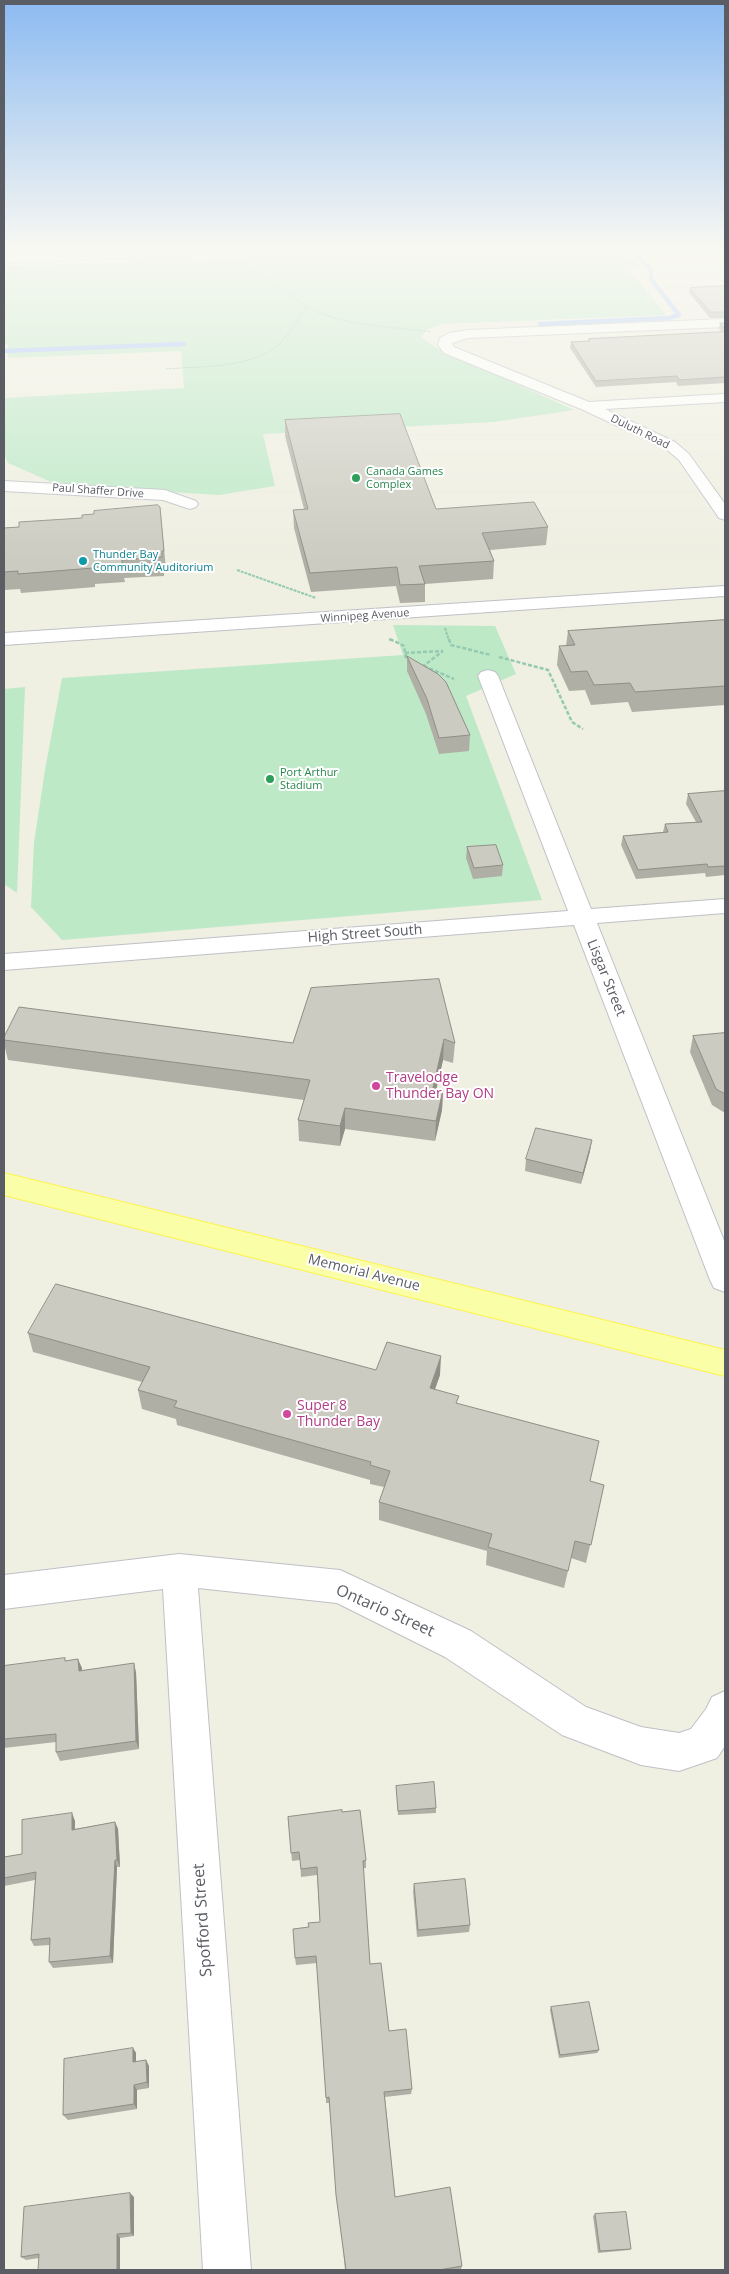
<!DOCTYPE html>
<html>
<head>
<meta charset="utf-8">
<style>
	body { margin:0 }
	#map { position:relative; width:729px; height:2274px; overflow:hidden; background:#efefe2; font-family:"Open Sans",sans-serif }
	canvas { display:block }
	.frame { position:absolute; inset:0; border:5px solid #5b5d65; pointer-events:none }
</style>
</head>
<body>
<div id="map">
<canvas width="729" height="2274"></canvas>
<div class="frame"></div>
</div>
<script>
const ctx = document.querySelector('canvas').getContext('2d');
ctx.lineJoin = 'round';
function paint(path, color) { ctx.fillStyle = color; ctx.fill(path, 'evenodd'); }
function strokePath(path, color, width, dash) { ctx.strokeStyle = color; ctx.lineWidth = width; ctx.lineCap = dash ? 'butt' : 'round'; ctx.setLineDash(dash || []); ctx.stroke(path); }
function label(font, color, halo, rows, align = 'center') {
  ctx.font = font + ' "Open Sans",sans-serif'; ctx.lineWidth = 4; ctx.setLineDash([]); ctx.textBaseline = 'middle'; ctx.strokeStyle = halo; ctx.fillStyle = color; for (const [text, x, y, turn = 0] of rows) {
    ctx.save(); ctx.translate(x, y); ctx.rotate((+turn || 0) * Math.PI / 180); ctx.textAlign = isNaN(turn) ? turn : align; if (halo) ctx.strokeText(text, 0, 0); ctx.fillText(text, 0, 0); ctx.restore();
  }
}
const green = new Path2D(`
	M514,246H614L643,267L624,268L640,282L666,315L443,324L428,329L421,337L435,347L574,410L494,422L263,434L275,486L219,495L58,485L8,463L4,454V398L184,388L181,351L8,358V344H4V275L6,274V266Z
	M393,625L495,626L516,674L466,696L542,900L62,940L31,907L34,843L45,770L62,678L403,655Z
	M25,687L17,893L4,884V689Z`);
const stream = new Path2D(`
	M540,324L669,318L679,315L651,279V271L634,252L642,246
	M4,351L184,344`);
const pathFar2 = new Path2D(`
	M226,254L311,309C349,327 389,326 430,332
	M166,369C201,366 249,369 278,345C289,335 297,321 306,308`);
const pathFar1 = new Path2D(`
	M237,570L316,598
	M445,628L449,641
	M389,639L392,641`);
const path = new Path2D(`
	M390,639L404,646L406,659L411,661
	M449,639L451,645L491,655
	M405,653L443,651
	M499,657L548,670L572,722L583,729
	M424,666L454,679
	M422,667L443,651`);
const minor = new Path2D(`
	M203,246H218L209,251L188,256L4,263V255L188,248Z
	M725,319V327L468,338L452,343L454,347L589,402L725,394V402L605,409L675,442L689,454L725,504V520L719,518L679,460L665,448L581,409L444,353L438,345L440,338L449,333L468,330Z
	M4,481L165,490L196,501L198,504L196,507L190,509L163,500L4,491Z
	M725,586V596L4,645V633Z
	M488,670L495,672L498,676L591,909L725,899V913L597,923L725,1243V1292L714,1288L710,1280L574,925L4,970V954L568,911L478,676L481,672Z
	M179,1554L340,1570L471,1631L586,1707L641,1727L679,1733L691,1729L706,1709L712,1697L725,1691V1746L717,1758L679,1771L641,1765L562,1735L445,1657L337,1603L198,1588L251,2270H203L163,1589L4,1609V1575Z`);
const major = new Path2D(`
	M4,1173L725,1350V1376L4,1195Z`);
const wall = new Path2D(`
	M725,286V318H710L689,293L690,288Z
	M720,323H725V383L678,386L676,382L596,387L570,348L571,342L588,341L589,339L722,332L719,329Z
	M285,420L436,509L548,527L546,545L490,550L494,561L493,579L425,584V602L400,603L396,586L311,592L294,528L293,510L304,509L285,436Z
	M160,507L166,569L164,570V576L124,578L125,582L95,584V587L21,593L20,589L4,590V528L19,527L82,518L94,514Z
	M725,620V705L632,712L628,702L591,705L585,690L569,691L557,665L559,646H566L568,631Z
	M407,656L470,735L469,751L439,754L426,714L407,671Z
	M725,791V875L706,877L705,873L636,879L621,845L623,836L663,832L665,824L696,822L686,804L688,794Z
	M467,847L503,865L502,876L473,879L466,858Z
	M311,988L455,1043L453,1063L443,1060L436,1089L443,1090L442,1110L435,1141L345,1129L340,1146L299,1141L298,1120L304,1100L8,1060L4,1044V1037L293,1043Z
	M725,1033V1113L712,1105L690,1052L693,1036Z
	M590,1151L581,1184L525,1171L526,1159Z
	M28,1333L376,1370L440,1375L435,1389L458,1404L590,1481L604,1485L586,1563L571,1558L564,1588L486,1565L487,1551L379,1520V1502L384,1487L370,1484V1480L177,1425L176,1419L142,1409L138,1390L142,1382L33,1352Z
	M66,1661L82,1668V1670L136,1672L139,1749L60,1761L56,1752V1742L4,1748V1666Z
	M396,1786L436,1808V1813L398,1815Z
	M342,1812L366,1860V1868H363L370,1964L389,2031L412,2089L411,2094L385,2097L395,2197L462,2266L461,2269L455,2270H345L329,2103H326V2098L317,1963L296,1965L295,1958L309,1927L320,1922L317,1875L301,1877L300,1860L292,1861L288,1817Z
	M75,1821V1829L115,1822L118,1829L120,1867H117L113,1963L53,1968L49,1962L50,1945L34,1946L31,1940L35,1880L4,1886V1857L22,1854Z
	M414,1884L470,1925L469,1932L417,1937L413,1891Z
	M551,2007L599,2050L597,2053L559,2058L550,2010Z
	M133,2048L136,2053V2062L146,2060L149,2066V2088L137,2090V2109L68,2120L63,2115Z
	M134,2197V2236L120,2238L39,2258L26,2260L21,2257Z
	M595,2214L631,2249L629,2250L598,2253L593,2216Z`);
const shadedWall = new Path2D(`
	M444,1039L443,1060L432,1109L433,1088Z
	M443,1090L442,1110L435,1141L436,1121Z
	M345,1108V1129L340,1146V1126Z
	M592,1140L590,1151L581,1184L583,1173Z
	M441,1356L440,1375L429,1406L430,1388Z
	M78,1659L82,1668V1680L79,1671Z
	M134,1663L136,1672L139,1749L136,1741Z
	M72,1813L75,1821V1837L72,1830Z
	M115,1822L118,1829L120,1867L117,1860Z
	M115,1860L117,1867L113,1963L110,1956Z
	M133,2048L136,2053V2068L133,2062Z
	M146,2060L149,2066V2088L147,2082Z
	M134,2085L137,2090V2109L134,2104Z
	M130,2193L134,2197V2236L131,2233Z
	M117,2234L120,2238V2270H117Z`);
const building = new Path2D(`
	M725,286V312H710L690,288Z
	M720,323H725V329Z
	M725,332V377L679,380L677,376L596,381L571,342L590,341L589,339Z
	M400,414L436,509L534,502L548,527L482,533L494,561L419,566L425,584L400,585L397,567L310,573L293,510L308,509L285,420Z
	M158,505L160,507L164,551H162V557L122,560V564L93,566V568L18,574V571L4,572V528L19,527V522L82,518V515L94,514V511Z
	M725,620V686L635,692L630,683L594,685L587,671L571,672L559,646L575,645L568,631Z
	M407,656L438,674L446,682L470,735L439,738L427,699Z
	M725,791V866L708,867L707,864L638,870L623,836L668,832L665,824L702,822L688,794Z
	M496,845L503,865L474,868L467,847Z
	M439,979L455,1043L444,1039L433,1088L443,1090L436,1121L345,1108L340,1126L298,1120L310,1080L4,1040V1037L19,1007L293,1043L311,988Z
	M725,1033V1094L716,1089L693,1036Z
	M536,1128L592,1140L583,1173L526,1159Z
	M56,1284L376,1370L387,1342L441,1356L430,1388L459,1396L456,1403L599,1441L590,1481L604,1485L591,1545L575,1541L568,1571L488,1547L492,1534L379,1502L390,1471L370,1465L371,1462L174,1407L177,1401L138,1390L150,1367L28,1333Z
	M65,1658V1661L78,1659L79,1671L134,1663L136,1741L56,1752V1734L4,1739V1666Z
	M434,1782L436,1808L398,1811L396,1786Z
	M342,1810V1812L360,1810L366,1860L363,1861L370,1964L381,1963L389,2031L406,2029L412,2089L384,2092L395,2197L450,2187L462,2266L439,2270H346L336,2195L329,2097L326,2098L316,1956L295,1958L293,1929L309,1927L308,1923L320,1922L317,1867L301,1869L299,1852L291,1853L288,1817Z
	M72,1813V1830L115,1822L117,1860H115L110,1956L49,1962L50,1938L31,1940L36,1872L4,1878V1857L22,1854V1820Z
	M465,1879L470,1925L418,1930L414,1884Z
	M589,2002L599,2050L560,2055L551,2007Z
	M133,2048V2062L146,2060L147,2082L134,2085V2104L63,2115L64,2059Z
	M130,2193L131,2233L117,2234V2270H38L39,2254L21,2257L24,2207Z
	M626,2212L631,2249L600,2251L595,2214Z`);
const markers = [
	[356,478,5,"#2e9e5b"],
	[83,561,5,"#0f9aa8"],
	[270,779,5,"#2e9e5b"],
	[376,1086,5,"#d1479c"],
	[287,1414,5,"#d1479c"]
];
const farStreetnames = [
	["Duluth Road",640,432,26],
	["Paul Shaffer Drive",98,491,4],
	["Winnipeg Avenue",365,616,-4]
];
const farLeisurenames = [
	["Canada Games",366,472],
	["Complex",366,485],
	["Port Arthur",280,773],
	["Stadium",280,786]
];
const farCulturenames = [
	["Thunder Bay",93,555],
	["Community Auditorium",93,568]
];
const streetNames = [
	["High Street South",365,934,-4],
	["Lisgar Street",606,978,68],
	["Memorial Avenue",364,1273,14]
];
const hotelNames = [
	["Travelodge",386,1078],
	["Thunder Bay ON",386,1094],
	["Super 8",297,1406],
	["Thunder Bay",297,1422]
];
const nearStreetnames = [
	["Ontario Street",385,1611,24],
	["Spofford Street",203,1920,-94]
];
paint(green, '#bde9c7');
strokePath(stream, '#a2c2ff', 4.5);
strokePath(minor, '#bfc0c7', 2);
strokePath(major, '#fdf34d', 2);
strokePath(pathFar2, '#95cab0', 1, [2.5, 1]);
strokePath(pathFar1, '#95cab0', 2, [3, 1]);
strokePath(path, '#95cab0', 2.5, [4, 2]);
paint(minor, '#fff');
paint(major, '#faffa7');
paint(wall, '#afafa6');
paint(shadedWall, '#8f8e87');
paint(building, '#cccbc1');
strokePath(building, '#8f8e87', 1);
const sky = ctx.createLinearGradient(0, 0, 0, 564);
sky.addColorStop(0, '#8cbaf1');
sky.addColorStop(0.44, '#f8f8f2');
sky.addColorStop(1, '#f8f8f200');
ctx.fillStyle = sky;
ctx.fillRect(0, 0, 729, 564);
for (const [x, y, r, color] of markers) { const dot = new Path2D(); dot.arc(x, y, r, 0, 2 * Math.PI); ctx.fillStyle = color; ctx.fill(dot); strokePath(dot, '#fff', 2); }
label('11px', '#5b5d65', '#fff', farStreetnames);
label('11px', '#27864d', '#fff', farLeisurenames, 'left');
label('11px', '#0d838f', '#fff', farCulturenames, 'left');
label('14px', '#5b5d65', '#fff', streetNames);
label('14px', '#b23c85', '#fff', hotelNames, 'left');
label('16px', '#5b5d65', '#fff', nearStreetnames);
</script>
</body>
</html>
